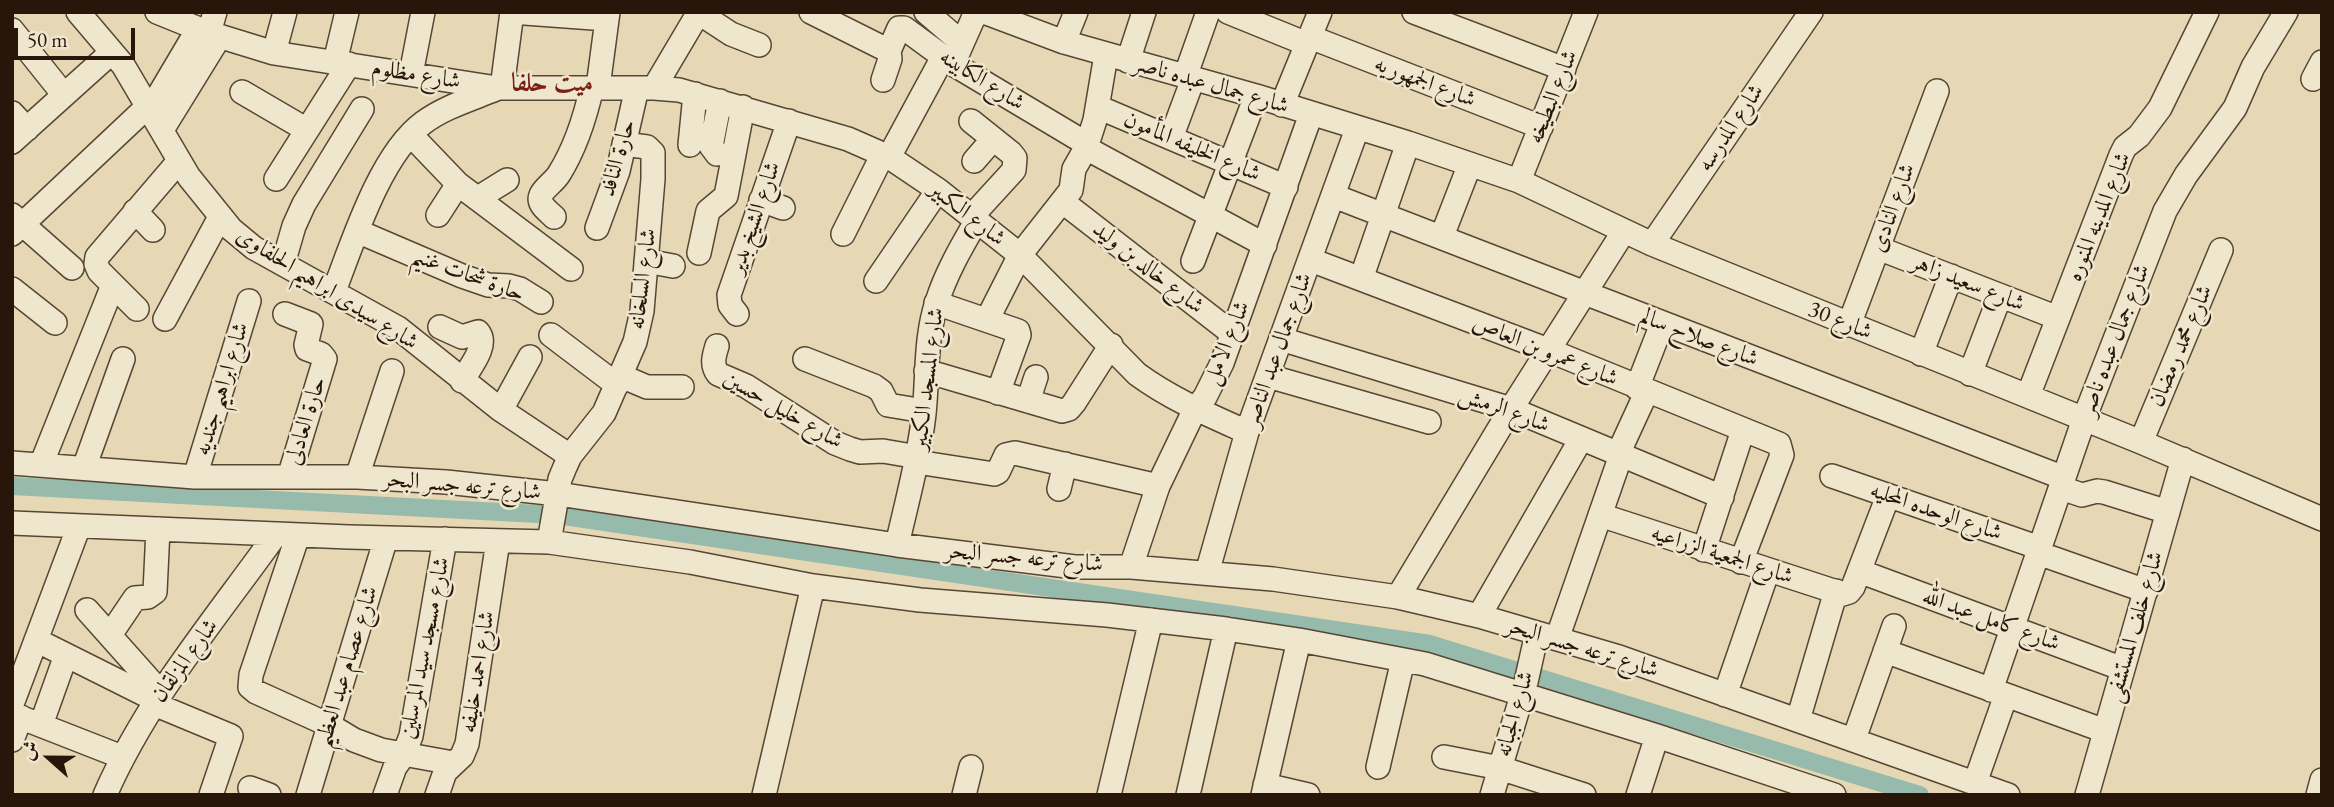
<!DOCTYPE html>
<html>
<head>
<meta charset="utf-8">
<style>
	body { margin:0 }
	#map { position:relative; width:2334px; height:807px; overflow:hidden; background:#e6d8b4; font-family:"EB Garamond",Amiri,serif }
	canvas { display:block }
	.frame { position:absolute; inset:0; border:14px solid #28160a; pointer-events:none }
	.north { position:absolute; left:14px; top:723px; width:70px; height:70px; -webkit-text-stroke:5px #efe6ce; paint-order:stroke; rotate:291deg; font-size:19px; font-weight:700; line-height:28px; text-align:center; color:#28160a }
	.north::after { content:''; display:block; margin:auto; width:24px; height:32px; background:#28160a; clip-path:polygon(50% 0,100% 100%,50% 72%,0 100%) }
	.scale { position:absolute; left:14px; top:28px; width:121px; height:32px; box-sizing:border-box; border:4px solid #28160a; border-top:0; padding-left:9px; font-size:21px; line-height:24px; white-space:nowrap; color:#28160a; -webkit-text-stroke:5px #efe6ce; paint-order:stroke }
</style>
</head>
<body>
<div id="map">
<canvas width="2334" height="807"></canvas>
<div class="frame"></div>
<div class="north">ش</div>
<div class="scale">50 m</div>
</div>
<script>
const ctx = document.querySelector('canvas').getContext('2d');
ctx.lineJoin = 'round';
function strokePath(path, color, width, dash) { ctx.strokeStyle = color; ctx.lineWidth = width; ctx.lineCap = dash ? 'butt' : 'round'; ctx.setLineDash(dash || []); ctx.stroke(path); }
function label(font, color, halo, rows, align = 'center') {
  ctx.font = font + ' "EB Garamond",Amiri,serif'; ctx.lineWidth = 5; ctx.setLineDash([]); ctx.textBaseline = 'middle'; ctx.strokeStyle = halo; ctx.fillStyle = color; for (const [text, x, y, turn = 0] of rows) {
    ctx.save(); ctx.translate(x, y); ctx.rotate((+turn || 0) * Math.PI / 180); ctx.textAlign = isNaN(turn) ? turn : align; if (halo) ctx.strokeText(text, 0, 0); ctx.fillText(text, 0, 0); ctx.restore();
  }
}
const canal = new Path2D(`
	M12,486L557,515L1430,644L1920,795`);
const minor = new Path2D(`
	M78,12L123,65L189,177L231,229L254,248L398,328L501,410L570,456
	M157,12L209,33L274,53L497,88H654L679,90L848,139L889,157L938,190L1020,255L1137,374C1171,399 1209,415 1247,432
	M511,12L607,19
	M811,12L889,51L890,59L883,80
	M926,12L962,43
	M984,12L1064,42L1256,96L1408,143L1519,181L1652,244L2141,442L2322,519
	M1228,12L1307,44
	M1414,12L1564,69
	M699,13L731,34L759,45
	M12,30L64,95
	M209,33L215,12
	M1310,37L1541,127
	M1064,42L1076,12
	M889,51L899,28H904L953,64L1087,144
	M274,53L285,12
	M1128,61L1144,12
	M335,62L347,12
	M953,64L976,12
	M411,74L423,12
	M1185,77L1208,12
	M2313,79L2322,62
	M598,87L608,12
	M502,88L512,12
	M654,88L699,12
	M242,92L307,130
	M1282,105L1320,12
	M1098,107L1286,187
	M150,110L198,29
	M12,113L27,129
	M971,121L1011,153L1015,158L1014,170L972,216
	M162,130L220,36
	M411,135L458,184L571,269
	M1171,138L1193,79
	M12,142L112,52
	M690,145L695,94
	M1086,148L1265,245
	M717,154L711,146L720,101
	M889,157L943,57
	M974,161L993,139
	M276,179L349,64
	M1519,181L1586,12
	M1334,196L2064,478
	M478,198L507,180
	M761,200L783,208
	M1063,202L1233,334
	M135,211L153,230
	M12,215L72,268
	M438,215L458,184
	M554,217C548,211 537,204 541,195C544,188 554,182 559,174C576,147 585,118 592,87
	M597,228L618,171L637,88
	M357,231L462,276L488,285L509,286L520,289L541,302
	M12,234L148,106
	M843,234L883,154
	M1442,236L1470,164
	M1652,244L1811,12
	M1878,248L2058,318
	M699,253L708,211L726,196L743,107
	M1311,260L1548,350L1779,444L1782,455L1741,562
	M646,261L673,266
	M1193,261L1256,96
	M283,264L294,226L304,204L362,109
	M1361,279L1408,143
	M876,281L938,190
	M12,289L55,323
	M334,291C353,242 380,155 423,123C444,107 472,99 496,89
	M936,303L1018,331L1019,335L998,393
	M137,309L99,271L96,264L97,257L179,161
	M285,314L311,324L306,345L307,349L321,354L325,359L289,477
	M737,314L730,305L729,295L789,121
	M165,319L220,217
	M987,320L1020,255L1071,190L1074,169L1086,148L1095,120L1106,55
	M1849,325L1937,91
	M440,327L462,337L478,332C489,345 470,367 462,381
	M551,335L617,385
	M1281,339L1511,409L1722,497
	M717,346C714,356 711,365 718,374L746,386L835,443L850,449L860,452L883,451L918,457
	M1921,354L1951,276
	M805,359L874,386L881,391L888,405L924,411
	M926,371L1062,411L1069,409L1074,403L1111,345
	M1970,374L2000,296
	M621,376L647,387H682
	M1268,376L1429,422
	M1637,388L1662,324
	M2028,396L2121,155L2125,147L2139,136L2160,108L2207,12
	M1028,401L1036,377
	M501,410L530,357
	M2141,442L2221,250
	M1618,454L1647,391
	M917,462L994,474L998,472L1006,455L1015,453L1158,486
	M12,463L195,477H357L446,482L558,494L897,545L1075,567H1131L1273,579L1398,597L1479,616L1619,657L2008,795
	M41,465L113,285
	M84,468L123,359
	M1832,476L2040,548
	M195,477L249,301
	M357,477L392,371
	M2061,488L2082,495L2097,491L2104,492L2168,512
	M1059,489L1065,464
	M1600,515L1843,594L1849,592L1853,587L1888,496
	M12,523L349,537L549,542L690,562L813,586L920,600L1107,615L1226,629L1299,640L1425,664L1657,736L1834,795
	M298,535L251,675L250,687L256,692L329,725L354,740L381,750L453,763
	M549,542L560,479L565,467L570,456L604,413L635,342L642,311L653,179V153L647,147L624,144
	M897,545C907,501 919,458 924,414C928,376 925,338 937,302C946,273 962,246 977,220
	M1704,550L1743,430
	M2038,553L2146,591
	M1131,567L1158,486L1195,409L1205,397L1222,363L1311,114
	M1859,571L2123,669
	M1207,573L1247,432L1357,129
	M1398,597L1511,409L1624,231
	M87,610L161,693
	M1479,616L1581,439
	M110,635L135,598L148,597L155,592L158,529
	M1557,639L1621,455
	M36,640L156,700
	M1885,651L2105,731
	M1991,690L2084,419L2165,211L2186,175L2235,108L2253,67L2286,12
	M1725,695L1768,570
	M12,704L79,526
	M154,704L231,736L211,795
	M12,714L122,757
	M1798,720L1836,591
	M41,725L66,655
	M1854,739L1894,626
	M12,740L21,717
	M1444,757L1500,768L1584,795
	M1378,767L1403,660
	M1975,783L2006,695
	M1265,785L1308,795
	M250,788L269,795
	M105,795C147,699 216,618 276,534
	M308,795L386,538
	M385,795L395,767L403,756L411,736L445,539
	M437,795L445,772L462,756L467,744L498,541
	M764,795L813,586
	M964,795L971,767
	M1109,795L1151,620
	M1188,795L1226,629
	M1263,795L1299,640
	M1492,795L1526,682L1537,633
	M1638,795L1657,736
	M2087,795L2183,459
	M2318,795L2322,780`);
const streetNames = [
	["شارع مظلوم",416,75,9],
	["شارع الكابينه",982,80,32],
	["شارع الجمهوريه",1425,82,21],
	["شارع جمال عبده ناصر",1211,85,16],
	["شارع البطيخه",1553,97,-68],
	["شارع المدرسه",1731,128,-56],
	["شارع الخليفه المأمون",1192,147,23],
	["حارة النافد",618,158,-74],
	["شارع النادى",1893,208,-70],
	["شارع الكبير",967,214,38],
	["شارع المدينه المنوره",2099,217,-68],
	["شارع الشيخ بدير",755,218,-71],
	["شارع خالد بن وليد",1148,268,38],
	["حارة شحات غنيم",468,275,20],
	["شارع السلخانه",643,279,-83],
	["شارع سعيد زاهر",1968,283,22],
	["شارع سيدى ابراهيم الحلفاوى",327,289,32],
	["شارع 30",1840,321,22],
	["شارع صلاح سالم",1699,338,21],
	["شارع جمال عبده ناصر",2115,340,-69],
	["شارع الامل",1227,343,-68],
	["شارع محمد رمضان",2181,346,-67],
	["شارع جمال عبد الناصر",1278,350,-70],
	["شارع عمرو بن العاص",1545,351,22],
	["شارع المسجد الكبير",928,379,-83],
	["شارع ابراهيم جنديه",222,389,-73],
	["شارع خليل حسين",783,410,30],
	["شارع الرمش",1504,410,20],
	["حارة العادلى",306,421,-73],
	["شارع ترعه جسر البحر",462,486,5],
	["شارع الوحده المحليه",1936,512,19],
	["شارع الجمعية الزراعيه",1722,555,18],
	["شارع ترعه جسر البحر",1024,558,5],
	["شارع كامل عبد الله",1991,620,20],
	["شارع خلف المستشفى",2135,627,-74],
	["شارع مسجد سيد المرسلين",425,648,-79],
	["شارع ترعه جسر البحر",1582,648,17],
	["شارع المزلقان",185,661,-54],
	["شارع عصام عبد العظيم",347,667,-73],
	["شارع احمد خليفه",478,672,-81],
	["شارع الجبانه",1515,714,-74]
];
const quarterNames = [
	["ميت حلفا",552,84]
];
strokePath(canal, '#96baab', 18);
strokePath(minor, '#584634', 26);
strokePath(minor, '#efe6ce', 23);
label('23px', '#28160a', '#efe6ce', streetNames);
label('bold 26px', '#7a1f14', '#efe6ce', quarterNames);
</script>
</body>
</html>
